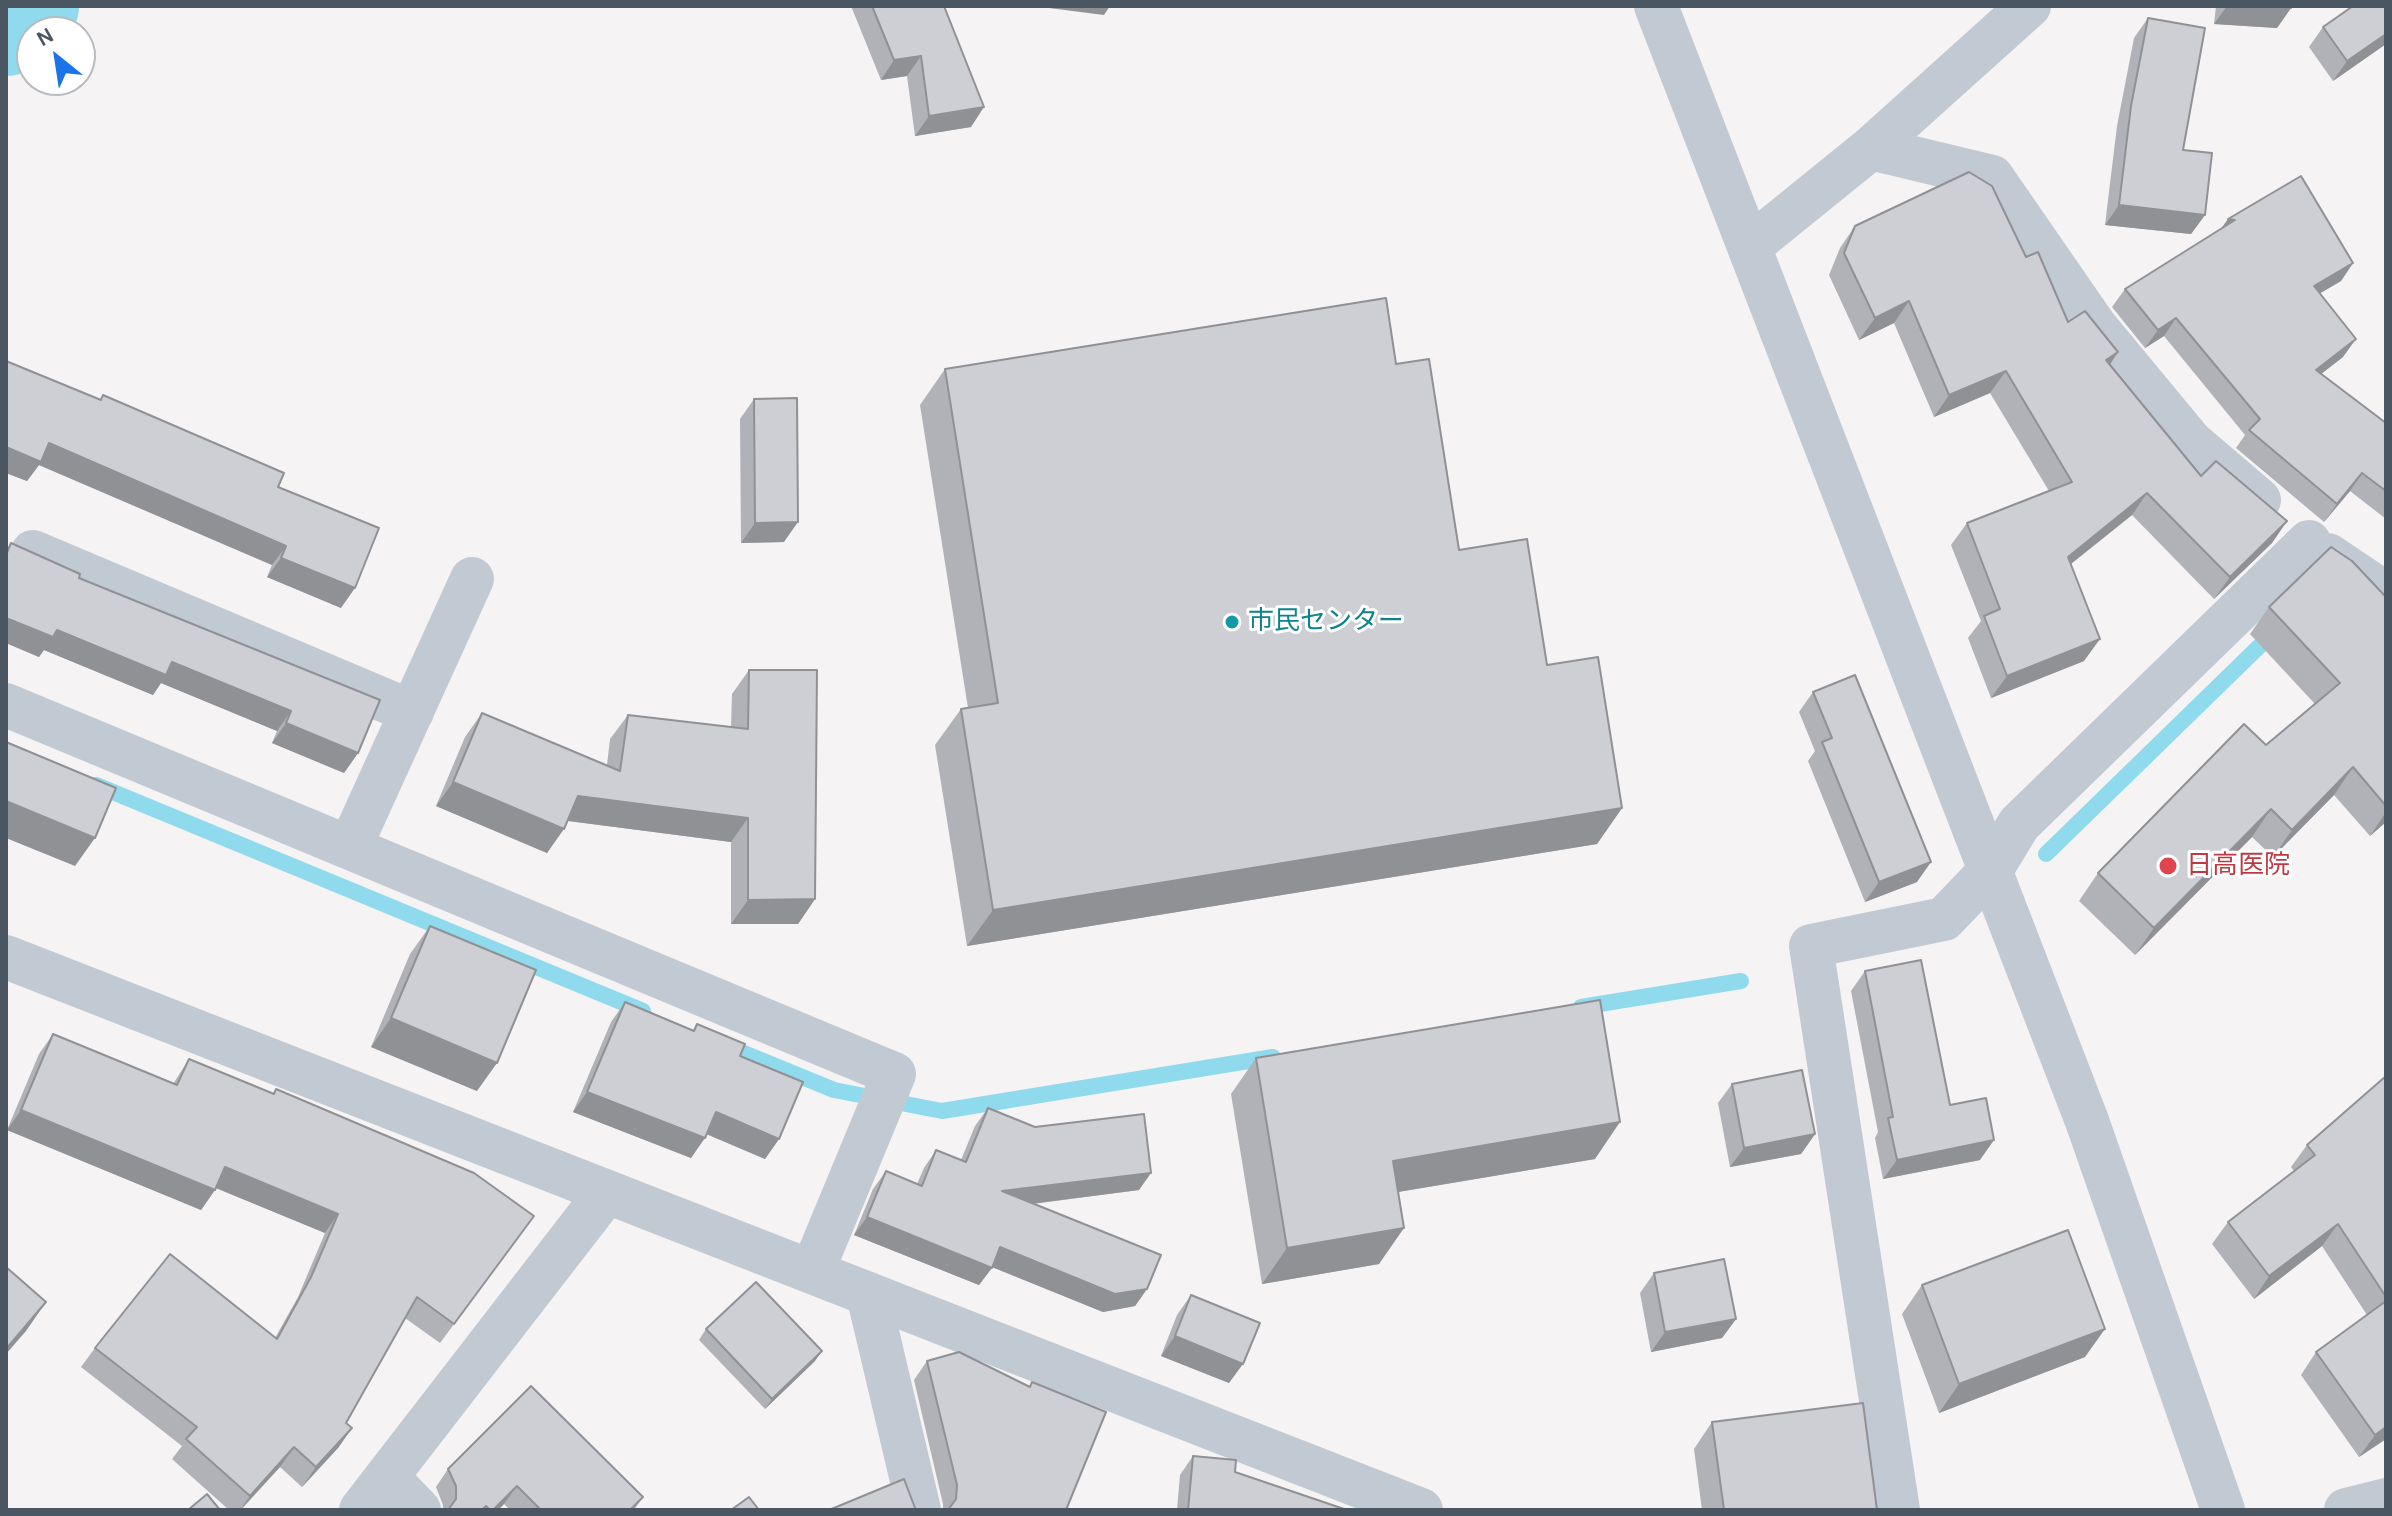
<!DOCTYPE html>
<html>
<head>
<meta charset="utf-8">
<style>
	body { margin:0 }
	#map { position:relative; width:2392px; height:1516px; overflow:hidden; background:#f5f3f3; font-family:Karla,sans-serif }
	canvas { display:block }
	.frame { position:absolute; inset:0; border:8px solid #4a5661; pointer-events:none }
	.north { position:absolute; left:16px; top:16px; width:80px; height:80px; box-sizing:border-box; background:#fff; border:2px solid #b7bbc0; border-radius:50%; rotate:330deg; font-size:22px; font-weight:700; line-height:32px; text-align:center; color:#4a5661 }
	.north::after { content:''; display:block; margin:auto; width:28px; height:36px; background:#1a73e8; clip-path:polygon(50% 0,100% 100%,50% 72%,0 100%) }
</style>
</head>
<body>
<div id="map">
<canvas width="2392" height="1516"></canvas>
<div class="frame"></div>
<div class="north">N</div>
</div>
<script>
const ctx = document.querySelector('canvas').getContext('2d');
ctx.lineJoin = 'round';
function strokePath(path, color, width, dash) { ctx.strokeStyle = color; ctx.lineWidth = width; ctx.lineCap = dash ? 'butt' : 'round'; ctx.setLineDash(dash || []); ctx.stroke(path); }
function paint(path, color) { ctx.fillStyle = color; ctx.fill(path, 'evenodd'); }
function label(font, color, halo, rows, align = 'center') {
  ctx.font = font + ' Karla,"Noto Sans JP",sans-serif'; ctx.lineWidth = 6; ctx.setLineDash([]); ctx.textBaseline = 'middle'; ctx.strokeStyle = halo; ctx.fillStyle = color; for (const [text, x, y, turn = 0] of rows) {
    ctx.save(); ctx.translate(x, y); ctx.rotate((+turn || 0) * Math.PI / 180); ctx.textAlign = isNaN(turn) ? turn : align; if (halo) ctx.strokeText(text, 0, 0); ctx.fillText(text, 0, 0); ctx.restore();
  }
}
const stream = new Path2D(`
	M96,785L643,1011
	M2046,854L2274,632
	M1581,1007L1741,981
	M724,1045L834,1090L942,1111L1273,1057`);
const river = new Path2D(`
	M6,30L33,6`);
const minor = new Path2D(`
	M1871,148L1992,177L2095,326L2191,442L2259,500
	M1750,246L1871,148L2029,6
	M33,552L412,712
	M2328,555L2386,594
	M6,705L894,1074L812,1272
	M350,847L472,579
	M868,1294L919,1510
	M388,1478L419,1510
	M361,1510L606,1193
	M1898,1510L1811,946L1944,919L1991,870L2019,824L2309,542
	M2346,1510L2386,1500`);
const tertiary = new Path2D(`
	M1656,6L2087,1121L2223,1510
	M6,957L1421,1510`);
const wall = new Path2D(`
	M851,6H944L971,127L915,136L907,76L881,80Z
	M2216,6H2291V8L2277,28L2214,24Z
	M2386,6V44L2333,81L2309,47L2323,27Z
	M2148,18L2183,150L2205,215L2191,234L2105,225L2117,126L2134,38Z
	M1855,226L2026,257L2068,322L2118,352L2110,364L2201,476L2287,521L2272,543L2214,599L2132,515L2071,564L2084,661L1991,698L1968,638L1981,621L1951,545L1967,523L2049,491L1990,393L1934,417L1894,323L1859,340L1829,275L1840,248Z
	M2353,263L2341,281L2320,293L2343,357L2321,374L2386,423V519L2350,491L2324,522L2236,448L2245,435L2164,336L2145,348L2112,307L2125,289Z
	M6,361L99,400L103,395L278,487L341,608L267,577L272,565L39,465L27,481L6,473Z
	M1396,364L1459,550L1547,665L1622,808L1597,844L967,946L935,745L961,709L968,708L920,405L945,369Z
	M754,399L784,542L741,543L740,419Z
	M11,543L79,578L358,753L344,773L272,743L277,731L161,683L153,695L44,650L39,657L6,643V550Z
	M2386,597V822L2370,836L2334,795L2273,857L2252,837L2135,955L2079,901L2098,873L2266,745L2315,704L2250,634L2269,607Z
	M749,670L815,899L798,924H731V842L568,821L547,853L436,806L465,737L482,713L607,765L610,739L628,715L731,727L732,694Z
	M1813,692L1917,882L1865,902L1808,761L1815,751L1799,712Z
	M430,926L477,1091L371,1047L410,954Z
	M1865,971L1950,1105L1980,1160L1883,1179L1875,1138L1878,1132L1851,991Z
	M625,1002L693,1030L697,1024L740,1056L779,1139L765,1159L706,1134L691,1158L573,1112L611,1022Z
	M53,1034L173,1084L189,1059L272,1094L276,1089L520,1236L440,1343L405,1318L346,1423L352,1428L338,1448L302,1487L280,1467L241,1510H229L172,1459L182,1446L81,1367L95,1348L275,1338L298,1297L325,1233L216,1188L201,1210L7,1130L39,1054Z
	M1256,1058L1595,1159L1398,1192L1379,1264L1262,1284L1231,1094Z
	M2386,1076V1439L2359,1457L2301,1375L2316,1352L2367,1315L2322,1246L2254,1299L2212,1244L2228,1222L2294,1171L2291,1167L2307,1145Z
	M1732,1084L1815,1134L1801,1154L1730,1167L1718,1103Z
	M988,1108L1139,1190L1033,1204L1147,1289L1135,1306L1103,1312L992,1267L979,1285L854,1235L873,1189L886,1171L917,1184L924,1168L936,1150L961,1160L975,1126Z
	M1654,1273L1736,1319L1722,1338L1651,1352L1640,1293Z
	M1922,1285L2085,1357L1939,1413L1902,1314Z
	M1191,1295L1229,1383L1161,1356L1177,1315Z
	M706,1329L815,1361L765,1409L699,1340Z
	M927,1361L1029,1387L1032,1382L1066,1510H943V1504L914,1380Z
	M1712,1422L1877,1510H1702L1694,1449Z
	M1193,1456L1235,1472L1347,1510H1177L1180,1475Z
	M448,1469L643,1497L634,1510H510L504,1504L498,1510H443V1505L436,1487Z`);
const shadedWall = new Path2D(`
	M1051,6H1110L1104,15L1049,8Z
	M2227,6H2254L2291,8L2277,28L2214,24Z
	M2386,34V44L2333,81L2347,61Z
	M921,56L907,76L881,80L894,60Z
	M984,107L971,127L915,136L929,116Z
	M2119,205L2205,215L2191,234L2105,225Z
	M2228,219L2235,220L2215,237Z
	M2353,263L2341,281L2302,304L2314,286Z
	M1909,301L1894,323L1859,340L1875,318Z
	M2176,318L2164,336L2145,348L2158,330Z
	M2356,339L2343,357L2303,388L2316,370Z
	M2118,352L2103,375L2106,360Z
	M2006,371L1990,393L1934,417L1949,395Z
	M49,443L286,546L272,565L39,465L27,481L6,473V447Z
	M2362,473L2350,491L2324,522L2337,504Z
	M2147,493L2132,515L2052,579L2068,557Z
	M2287,521L2272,543L2214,599L2230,577Z
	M798,522L784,542L741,543L755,523Z
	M281,558L355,588L341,608L267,577Z
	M6,618L57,630L172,662L291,711L277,731L161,683L153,695L44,650L39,657L6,643Z
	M2100,639L2084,661L1991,698L2007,676Z
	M286,723L358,753L344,773L272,743Z
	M2353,767L2334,795L2273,857L2292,830Z
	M453,782L564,829L547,853L436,806Z
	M578,796L748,818L731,842L561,820Z
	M6,801L95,838L75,866L6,838Z
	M1622,808L1597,844L967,946L993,910Z
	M2271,809L2252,837L2135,955L2154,928Z
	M2386,812V822L2370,836Z
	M1931,862L1917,882L1865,902L1879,882Z
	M815,899L798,924H731L748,900Z
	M391,1018L497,1063L477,1091L371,1047Z
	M587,1092L705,1138L691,1158L573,1112Z
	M21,1110L215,1190L201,1210L7,1130Z
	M716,1112L779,1139L765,1159L702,1132Z
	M1620,1122L1595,1159L1368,1197L1393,1161Z
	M1815,1134L1801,1154L1730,1167L1744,1148Z
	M1994,1140L1980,1160L1883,1179L1897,1160Z
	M225,1167L338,1214L325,1233L211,1186Z
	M1151,1173L1139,1190L990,1209L1002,1191Z
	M867,1217L992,1268L979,1285L854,1235Z
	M2338,1224L2322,1246L2254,1299L2269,1276Z
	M1404,1228L1379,1264L1262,1284L1287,1248Z
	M1000,1247L1147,1289L1135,1306L1103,1312L987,1265Z
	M46,1302L26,1331L6,1354V1349Z
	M1736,1319L1722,1338L1651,1352L1665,1332Z
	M2105,1329L2085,1357L1939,1413L1959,1384Z
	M1175,1336L1243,1364L1229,1383L1161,1356Z
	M822,1351L815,1361L765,1409L772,1399Z
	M2386,1427V1439L2359,1457L2375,1435Z
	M352,1428L338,1448L302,1487L316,1467Z
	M294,1447L280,1467L240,1510L250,1496Z
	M517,1486L504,1504L498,1510H493Z`);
const building = new Path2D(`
	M872,6H944L984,107L929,116L921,56L894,60Z
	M2254,6H2291V8Z
	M2353,6H2386V34L2347,61L2323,27Z
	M2148,18L2205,28L2183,150L2212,153L2205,215L2119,205L2131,106Z
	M1969,172L1992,186L2026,257L2038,252L2068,322L2085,311L2118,352L2106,360L2201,476L2216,461L2287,521L2230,577L2147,493L2068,557L2100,639L2007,676L1984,616L2000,609L1967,523L2072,482L2006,371L1949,395L1909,301L1875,318L1844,253L1855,226Z
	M2301,176L2353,263L2314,286L2356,339L2316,370L2386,423V491L2362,473L2337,504L2249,430L2260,419L2176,318L2158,330L2125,289L2235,220L2228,219Z
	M1386,298L1396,364L1429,359L1459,550L1527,539L1547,665L1598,657L1622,808L993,910L961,709L998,703L945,369Z
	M6,361L101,400L103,395L284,473L278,487L379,528L355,588L281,558L286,546L49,443L41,462L6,447Z
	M797,398L798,522L755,523L754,399Z
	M11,543L80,574L79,578L380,700L358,753L286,723L291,711L172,662L166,675L57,630L53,637L6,618V555Z
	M2331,547L2352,561L2386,597V806L2353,767L2292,830L2271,809L2154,928L2098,873L2244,724L2266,745L2340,683L2269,607Z
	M749,670H817L815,899L748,900V818L578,796L564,829L453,782L482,713L620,771L628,715L748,729Z
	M1855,675L1931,862L1879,882L1822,742L1832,738L1813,692Z
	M6,742L116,788L95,838L6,801Z
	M430,926L536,970L497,1063L391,1018Z
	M1921,960L1950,1105L1986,1098L1994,1140L1897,1160L1888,1118L1893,1117L1865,971Z
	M1600,1000L1620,1122L1393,1161L1404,1228L1287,1248L1256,1058Z
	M625,1002L694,1031L697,1024L745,1044L740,1056L803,1082L779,1139L716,1112L705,1138L587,1092Z
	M53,1034L177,1085L189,1059L274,1094L276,1089L474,1173L534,1216L454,1324L417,1297L346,1423L352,1428L316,1467L294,1447L250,1496L186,1439L197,1427L95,1348L170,1254L277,1339L311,1277L338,1214L225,1167L215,1190L21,1110Z
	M1802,1070L1815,1134L1744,1148L1732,1084Z
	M2386,1076V1297L2338,1224L2269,1276L2228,1222L2315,1155L2307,1145Z
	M988,1108L1035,1127L1144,1114L1151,1173L1002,1191L1161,1255L1147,1289L1115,1294L1000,1247L992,1268L867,1217L886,1171L922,1186L936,1150L966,1162Z
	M2068,1230L2105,1329L1959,1384L1922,1285Z
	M1724,1259L1736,1319L1665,1332L1654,1273Z
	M6,1267L46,1302L6,1349Z
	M756,1282L822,1351L772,1399L706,1329Z
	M1191,1295L1260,1323L1243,1364L1175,1336Z
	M2386,1301V1427L2375,1435L2316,1352Z
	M959,1352L1030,1387L1032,1382L1106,1412L1066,1510H948L956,1499L957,1485L927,1361Z
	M531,1386L643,1497L630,1510H541L517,1486L493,1510H490L486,1506L482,1510H448L456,1499V1486L448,1469Z
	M1863,1403L1877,1510H1724L1712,1422Z
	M1193,1456L1236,1460L1235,1472L1347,1510H1188Z
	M904,1479L915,1508L917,1510H829Z
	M207,1494L220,1510H188Z
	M749,1497L759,1510H731Z`);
const markers = [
	[1232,622,8,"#0f9aa8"],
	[2168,866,10,"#e0444e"]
];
const cultureNames = [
	["市民センター",1248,622]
];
const healthNames = [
	["日高医院",2186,866]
];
strokePath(stream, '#90daee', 16);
strokePath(river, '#90daee', 92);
strokePath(minor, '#c1cad2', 44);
strokePath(tertiary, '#c1cad2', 44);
paint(wall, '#b0b2b7');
paint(shadedWall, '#909195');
paint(building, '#cdcfd5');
strokePath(building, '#909195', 2);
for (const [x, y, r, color] of markers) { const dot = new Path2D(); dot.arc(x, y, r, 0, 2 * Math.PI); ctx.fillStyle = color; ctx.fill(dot); strokePath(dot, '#fff', 3); }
label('26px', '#0d838f', '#fff', cultureNames, 'left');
label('26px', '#be3a42', '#fff', healthNames, 'left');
</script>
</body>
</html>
